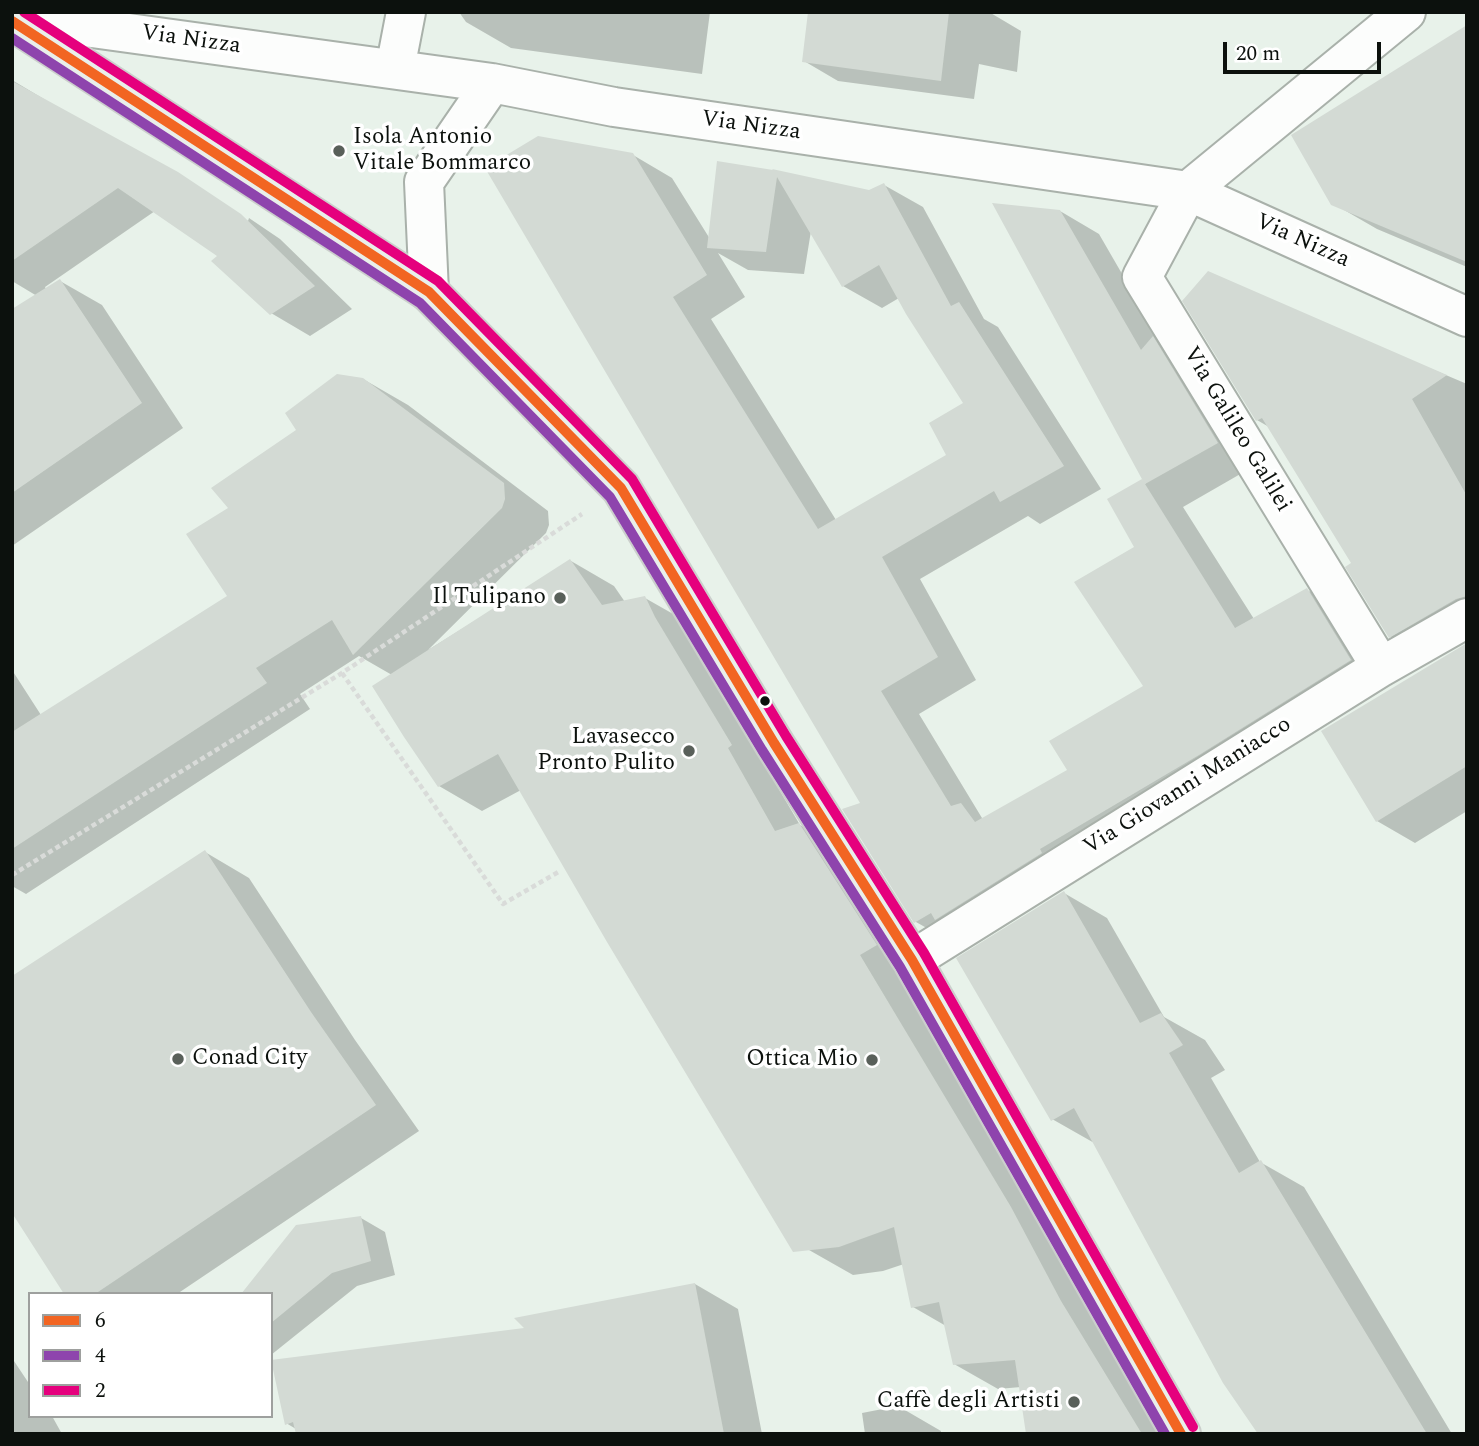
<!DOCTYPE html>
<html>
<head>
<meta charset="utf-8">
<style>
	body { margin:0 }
	#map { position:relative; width:1479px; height:1446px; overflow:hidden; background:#e8f2ea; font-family:Spectral,serif }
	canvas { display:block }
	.frame { position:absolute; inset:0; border:14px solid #0c110d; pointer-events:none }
	.legend { position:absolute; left:28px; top:1292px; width:245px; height:126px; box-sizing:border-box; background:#fff; border:2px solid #9ea09e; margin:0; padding:9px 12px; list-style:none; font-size:21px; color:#0c110d }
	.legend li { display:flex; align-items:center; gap:14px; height:35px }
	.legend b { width:35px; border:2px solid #9ea09e }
	.scale { position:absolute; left:1223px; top:42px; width:158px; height:32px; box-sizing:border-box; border:4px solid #0c110d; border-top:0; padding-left:9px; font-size:21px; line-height:24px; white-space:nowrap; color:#0c110d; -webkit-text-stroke:5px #fff; paint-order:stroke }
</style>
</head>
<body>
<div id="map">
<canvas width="1479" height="1446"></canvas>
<div class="frame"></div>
<ul class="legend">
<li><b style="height:9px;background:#f26522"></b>6</li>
<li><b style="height:9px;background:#8e44ad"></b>4</li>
<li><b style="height:9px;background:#e5007d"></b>2</li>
</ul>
<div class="scale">20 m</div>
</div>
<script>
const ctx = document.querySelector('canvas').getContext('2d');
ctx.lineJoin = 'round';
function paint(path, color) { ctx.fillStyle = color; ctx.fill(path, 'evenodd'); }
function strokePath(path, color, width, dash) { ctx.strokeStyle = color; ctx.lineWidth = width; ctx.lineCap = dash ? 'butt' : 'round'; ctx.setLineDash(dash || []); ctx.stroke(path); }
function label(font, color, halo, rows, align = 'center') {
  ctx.font = font + ' Spectral,serif'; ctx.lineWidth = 7; ctx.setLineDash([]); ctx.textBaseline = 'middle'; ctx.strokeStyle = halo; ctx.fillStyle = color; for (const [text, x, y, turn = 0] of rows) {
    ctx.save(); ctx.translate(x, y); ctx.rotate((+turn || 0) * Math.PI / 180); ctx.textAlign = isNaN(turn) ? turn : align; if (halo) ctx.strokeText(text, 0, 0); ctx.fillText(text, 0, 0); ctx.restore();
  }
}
const shadow = new Path2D(`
	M459,12H710L702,74L511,48L466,22Z
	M810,12H989L1021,31L1017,72L979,64L974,99L838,81L804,61Z
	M1467,34V267L1377,229L1332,203Z
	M12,80L248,221L249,218L280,239L352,309L310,336L271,313L219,255L155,211L45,287L46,289L60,281L102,305L183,428L12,546V311L37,296L12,281Z
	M633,155L672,178L710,239L719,163L870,192L884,185L923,207L984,319L998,327L1101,489L1040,524L1028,516L920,579L976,680L919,714L982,818L984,819L1069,771L1145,687L1136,548L1142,481L1146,484L995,205L1060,211L1099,234L1162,343L1256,465L1183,507L1254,619L1307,590L1346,612L1389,683L955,944L916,922L863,804L487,168ZM811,231L843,286L882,308L899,298L965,403L949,456L836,520L711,319L745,297L718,253L748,270L804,274Z
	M1208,274L1467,384V636L1428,658L1390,636L1353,564L1269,427L1257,420Z
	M363,379L408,405L548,511L549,525L546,533L428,650L571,561L614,586L625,602L645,598L689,623L775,771L770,774L800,825L843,850L1169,1434H1028L1021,1387L998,1389L954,1364L946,1326L913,1307L904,1264L883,1271L853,1275L809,1250L521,790L482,811L439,786L392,675L359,656L300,694L310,709L26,894L12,886V670L41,715L229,597L231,508L298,430Z
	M1467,645V811L1415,843L1377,821L1323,731Z
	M205,852L249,878L355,1040L419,1131L177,1294H66Z
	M1064,893L1107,918L1164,1017L1205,1040L1225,1070L1211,1078L1260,1162L1304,1187L1452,1434H1261L1096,1144L1052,1119Z
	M361,1218L385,1232L395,1275L357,1286L271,1355V1294Z
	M695,1284L738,1309L762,1434H298L296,1429L286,1423L528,1329Z
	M12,1358L30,1385V1416H52L62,1434H12Z
	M898,1406L941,1431V1434H865L862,1413Z`);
const building = new Path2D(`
	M808,12H949L941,81L802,62Z
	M1467,25V262L1331,205L1291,135Z
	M12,81L178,172L241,214L315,286L270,315L211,261L217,256L118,188L12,261Z
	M538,136L633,153L707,275L673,297L818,529L946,455L929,423L963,403L906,314L879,265L842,287L777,177L766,252L707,248L717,161L773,170L772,169L869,190L884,183L951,306L959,302L1064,466L1000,502L994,491L882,557L938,657L881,691L951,806L961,803L975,822L1067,770L1049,741L1143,686L1074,582L1134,547L1107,499L1142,479L1143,481L992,203L1060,210L1141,350L1153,336L1218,443L1145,484L1235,628L1307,588L1351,660L1199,755L1040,849L1042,853L935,920L931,913L914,923L842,809L860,803L485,168Z
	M1208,271L1447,375L1412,399L1467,496V596L1456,599L1389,638L1345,567L1351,563L1262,418L1256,421L1182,301Z
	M60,279L142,403L12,493V309Z
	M337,374L363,378L504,483L505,499L502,508L353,655L332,620L256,668L267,683L12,849V732L227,596L186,534L228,508L211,488L296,430L285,413Z
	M570,559L602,605L645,596L655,617L732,745L728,748L775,831L799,823L877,945L860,955L1011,1207L1061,1301L1142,1434H1026L1015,1360L953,1365L939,1302L911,1308L894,1227L839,1247L793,1252L607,942L498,754L438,787L404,737L372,686Z
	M1467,643V766L1376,822L1321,731Z
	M205,850L311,1012L376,1105L95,1294H64L12,1213V976Z
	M1064,891L1140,1023L1161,1013L1183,1045L1169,1053L1239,1173L1261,1160L1427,1434H1258L1223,1383L1074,1108L1051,1121L956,958Z
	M361,1216L371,1261L332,1273L271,1323V1294H241L296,1225Z
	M695,1283L724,1434H296L293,1422L285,1425L271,1360L524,1328L514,1318Z`);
const path = new Path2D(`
	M342,673L503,904L560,871
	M12,875L342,673L582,514`);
const minor = new Path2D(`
	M12,17L492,83L614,107L1188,191L1467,317
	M395,69L406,12
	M429,292L424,182L492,83
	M1381,667L1142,277L1188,191L1406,12
	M912,960L1381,667L1467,618`);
const major = new Path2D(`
	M12,21L429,292L621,488L774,743L912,960L1181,1434`);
const bus1 = new Path2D(`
	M12,21L429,292L621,488L774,743L912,960L1181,1434`);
const bus2 = new Path2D(`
	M12,38L420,303L610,497L762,750L900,967L1165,1434`);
const bus3 = new Path2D(`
	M24,12L438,281L632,479L786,736L924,953L1193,1427`);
const markers = [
	[339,151,7,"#59605a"],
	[560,598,7,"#59605a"],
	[765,701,6,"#0c110d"],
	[689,751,7,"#59605a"],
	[178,1059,7,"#59605a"],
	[872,1060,7,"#59605a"],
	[1074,1402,7,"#59605a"]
];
const streetNames = [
	["Via Nizza",191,41,8],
	["Via Nizza",751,127,8],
	["Via Nizza",1302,242,24],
	["Via Galileo Galilei",1236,430,59],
	["Via Giovanni Maniacco",1188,787,-32]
];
const poiNames = [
	["Isola Antonio",353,138,"left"],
	["Vitale Bommarco",353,164,"left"],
	["Il Tulipano",546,598],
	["Lavasecco",675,738],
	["Pronto Pulito",675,764],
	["Conad City",192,1059,"left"],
	["Ottica Mio",858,1060],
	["Caffè degli Artisti",1060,1402]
];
paint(shadow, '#0003');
paint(building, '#d3dad4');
strokePath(minor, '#a9b1aa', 42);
strokePath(major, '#cbcfcc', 42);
strokePath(path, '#d9dbd9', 4.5, [5, 3.5]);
strokePath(minor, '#fcfdfc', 38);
strokePath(major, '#e9efea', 38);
strokePath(bus1, '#f26522', 10);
strokePath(bus2, '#8e44ad', 10);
strokePath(bus3, '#e5007d', 10);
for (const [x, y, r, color] of markers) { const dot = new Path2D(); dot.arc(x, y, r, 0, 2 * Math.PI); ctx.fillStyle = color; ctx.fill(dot); strokePath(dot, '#fff', 2.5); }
label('23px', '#0c110d', '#fff', streetNames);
label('23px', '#0c110d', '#fff', poiNames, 'right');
</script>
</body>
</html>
